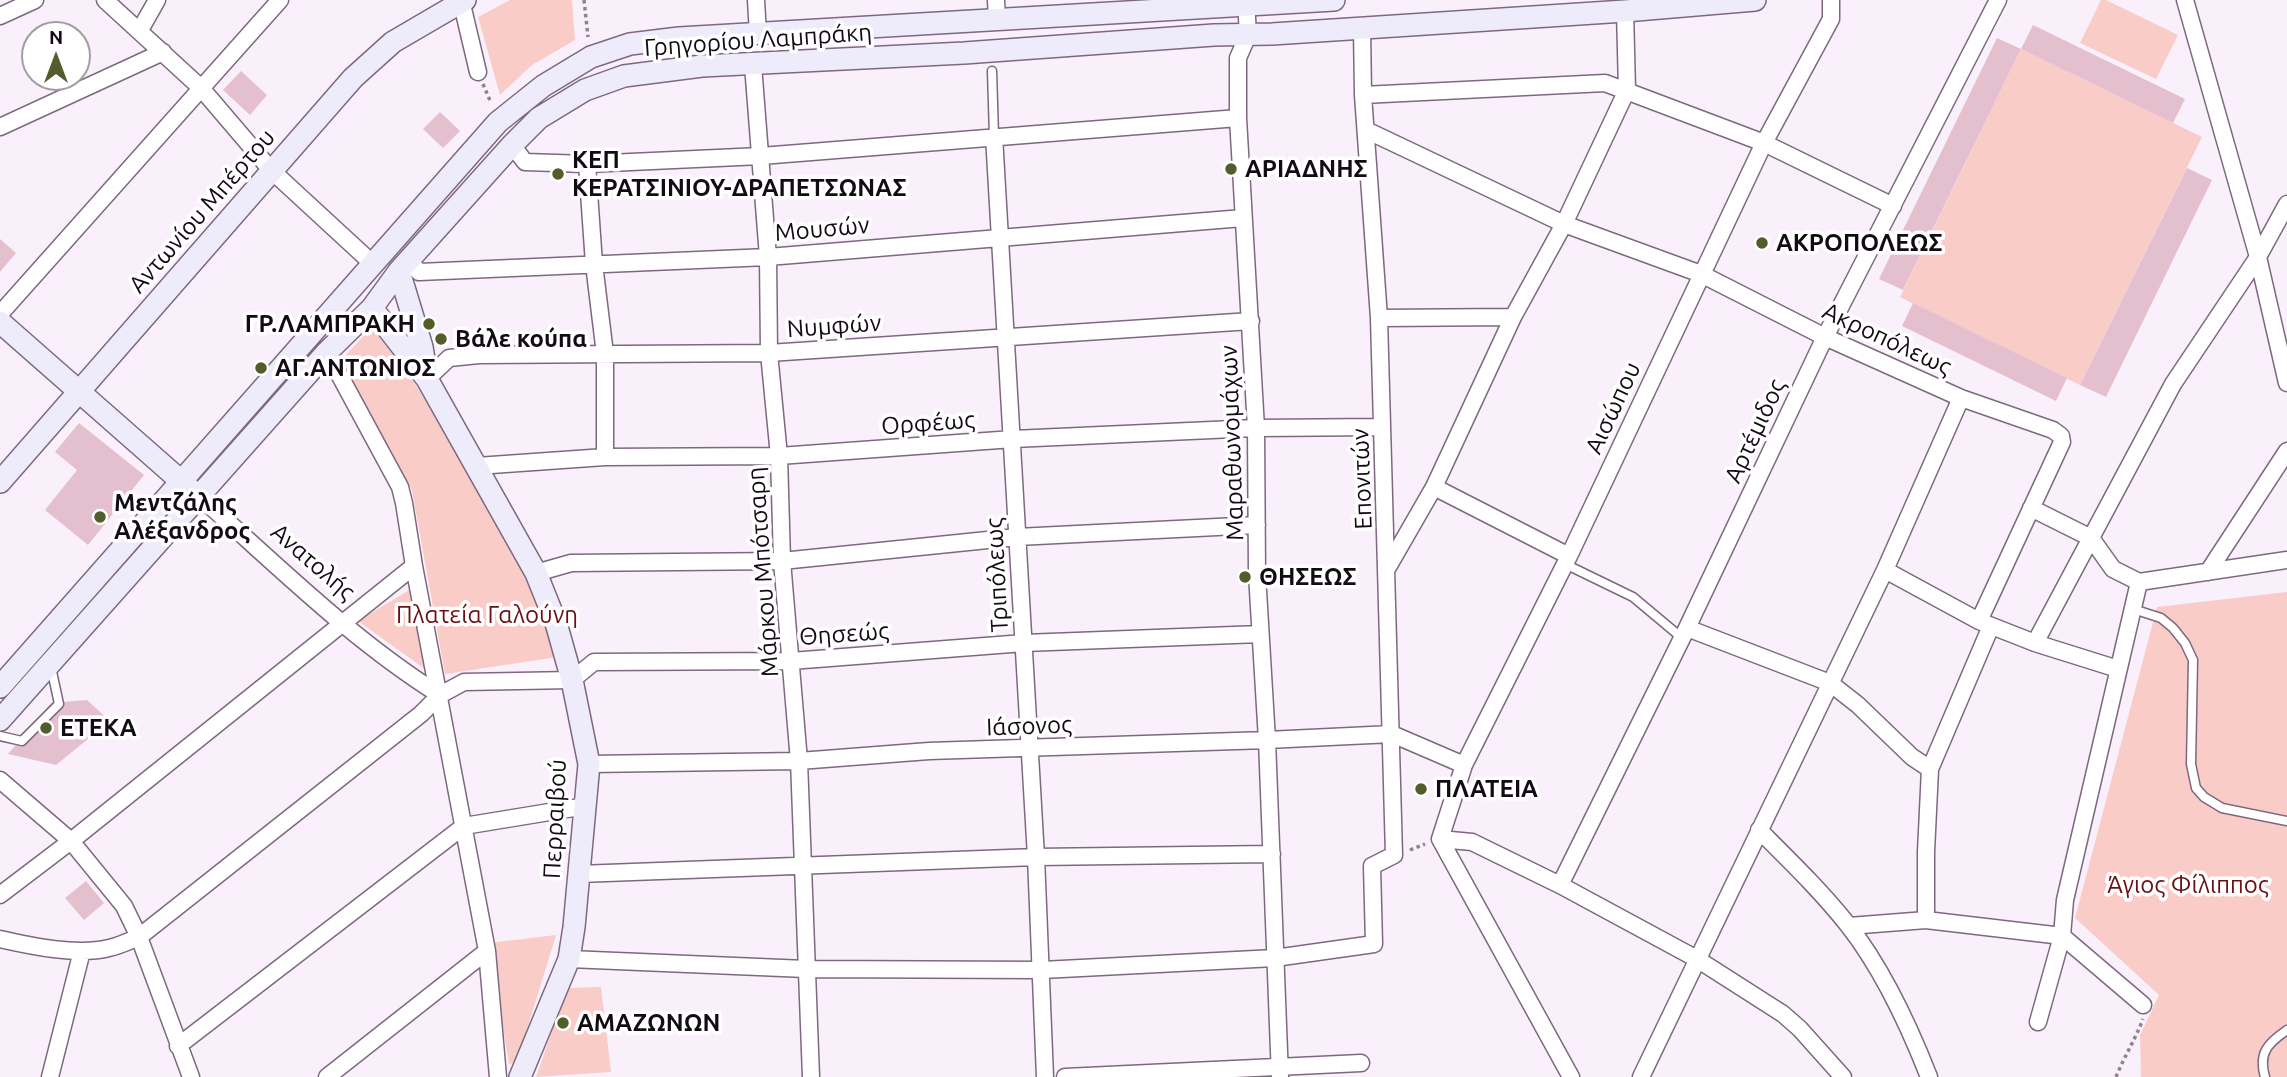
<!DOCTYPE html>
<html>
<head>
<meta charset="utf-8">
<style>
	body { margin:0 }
	#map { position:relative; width:2287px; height:1077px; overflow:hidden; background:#faf0fb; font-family:Ubuntu,sans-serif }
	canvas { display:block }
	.north { position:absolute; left:21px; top:21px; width:70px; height:70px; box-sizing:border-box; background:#fff; border:2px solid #a19da1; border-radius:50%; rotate:0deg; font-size:19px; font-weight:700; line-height:28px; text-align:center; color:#130b14 }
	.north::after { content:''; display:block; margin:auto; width:24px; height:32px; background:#535c2b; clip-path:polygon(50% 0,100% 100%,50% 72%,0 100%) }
</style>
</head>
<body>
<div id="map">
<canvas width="2287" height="1077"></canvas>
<div class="north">N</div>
</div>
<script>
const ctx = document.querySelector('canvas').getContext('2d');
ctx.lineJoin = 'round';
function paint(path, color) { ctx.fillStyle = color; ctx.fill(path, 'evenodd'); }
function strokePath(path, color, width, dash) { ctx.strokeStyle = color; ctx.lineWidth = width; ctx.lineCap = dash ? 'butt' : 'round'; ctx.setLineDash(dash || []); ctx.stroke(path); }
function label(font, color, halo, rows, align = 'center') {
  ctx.font = font + ' Ubuntu,sans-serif'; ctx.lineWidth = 7; ctx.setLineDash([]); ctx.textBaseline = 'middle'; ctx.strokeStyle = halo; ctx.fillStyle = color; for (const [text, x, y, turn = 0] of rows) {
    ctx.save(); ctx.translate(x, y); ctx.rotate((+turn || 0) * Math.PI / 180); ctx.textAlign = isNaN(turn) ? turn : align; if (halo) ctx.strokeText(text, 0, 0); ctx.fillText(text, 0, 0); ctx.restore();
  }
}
const green = new Path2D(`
	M510,0H572L575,40L532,65L500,95L478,17Z
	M2101,0H2106L2178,35L2156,79L2080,43Z
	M2021,49L2202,137L2080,385L1900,297Z
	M376,323C445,430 513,540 564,656L445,674L412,490L365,409L340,361Z
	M411,589L425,669L358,621Z
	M2287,592V1077H2141L2140,1035L2159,995L2075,918L2157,607Z
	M556,935L517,1062L509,1064L489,943Z
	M601,987L611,1072L536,1077L567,988Z`);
const building = new Path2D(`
	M2033,25L2185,99L2173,123L2021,49L1903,290L1879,279L1997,38L2021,49Z
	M241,71L267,95L250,115L223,90Z
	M440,112L460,131L443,148L423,129Z
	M2187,168L2212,180L2106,397L2080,385Z
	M0,239L16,253L0,272Z
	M1913,303L2067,378L2056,401L1902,326Z
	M79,423L144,475L88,545L45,510L77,470L55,452Z
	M87,700L110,721L56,765L8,754L51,703Z
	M86,881L104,903L84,920L65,898Z`);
const path = new Path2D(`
	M584,0L588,37
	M483,84L491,103
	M1410,850L1425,844
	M2116,1077C2124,1057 2135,1040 2143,1019`);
const lane = new Path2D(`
	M992,71L994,136
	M1565,564L1633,597L1682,638
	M2133,609L2161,618L2173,628L2185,643L2193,660L2191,764L2196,788L2204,797L2222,808L2287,821
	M0,736L22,741L59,704L51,667
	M2265,1077C2258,1053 2268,1043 2287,1030`);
const street = new Path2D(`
	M105,0L201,88L271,170L373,264
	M461,0L478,72
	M756,0L758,34
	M996,0L997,21
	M1246,0L1248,35L1238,58V118L1256,428L1257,574L1267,740L1280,1077
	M2185,0L2258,257L2287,383
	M0,16L35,0
	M140,30L157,0
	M753,65L768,257L769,353L779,456L782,561L799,761L811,1077
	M1363,95L1605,83L1764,143L1893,206
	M0,127L163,52
	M1366,130L1564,224L1701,274L1825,337L1961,398L2053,430L2061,436L2062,442L1979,621
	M994,136L1036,857L1045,1077
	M512,145L525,162L587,164L761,156L1238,118
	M587,164L594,264L605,354V457
	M409,261L419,272L768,257L1243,218
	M0,314L280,0
	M1379,318L1513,317
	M327,352L400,487L404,503L414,566L487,951L498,1077
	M427,379L449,358L479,355L769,353L1251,321
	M477,466L605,457L779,456L1013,439L1256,428L1382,427
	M1434,487L1569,556
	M199,496C277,565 352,640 440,695
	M2031,508L2091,538L2113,569L2139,582L2287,560
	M1388,567L1434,487L1513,317L1564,224L1627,90L1625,11
	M1885,570L1979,621L2035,643L2118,669
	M2208,572L2287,451
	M536,573L571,563L782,561L1017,537L1257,525
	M1687,628L1830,683L1858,705L1912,757L1930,769
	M2035,643L2173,384L2258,257L2287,204
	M589,764L799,761L929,751L1267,740L1392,734L1464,765
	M0,780L71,841L124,906L139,937L191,1077
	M1759,830C1790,861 1821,891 1848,925C1882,968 1909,1026 1929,1077
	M1440,839L1464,765L1569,556L1764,143L1831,19V0
	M1440,839L1472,842L1560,885L1697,959L1783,1014L1800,1029L1843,1077
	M1440,839L1571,1077
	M579,874L1036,857L1272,854
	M1560,885L1687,628L1825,337L1998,0
	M0,895L71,841L414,566
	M1926,920V852L1930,769L1991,626
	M1849,926L1926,920L2062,936L2143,1005
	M0,939C31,946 77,956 109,948C119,946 129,941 139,937L421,714L440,695L464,682L572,680L594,662L791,661L1024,643L1260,634
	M569,959L806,969L1042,970L1275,958L1374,944L1372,866L1394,855L1379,318L1363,95L1362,28
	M2038,1022L2062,936L2065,900L2139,582
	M178,1046L464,826L586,806
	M50,1077L82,951
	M327,1077L487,951
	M1065,1077L1361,1063
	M1641,1077L1885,570L1961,398`);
const secondary = new Path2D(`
	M399,271L422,347L427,377
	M372,308L427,379L536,573L556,623L572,680L589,764L574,927L569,959L520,1077
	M0,322L190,489
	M0,482L353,78L393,42L465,0
	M0,687L498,122L543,86L591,57L630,44L679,38L1334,0
	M0,720L327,352L372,308L399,271L512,145L539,118L585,90L624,76L702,66L964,53L1214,35L1272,34L1625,11L1755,0`);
const markers = [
	[1231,169,7,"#535c2b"],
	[558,174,7,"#535c2b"],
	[1762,243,7,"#535c2b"],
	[429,324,7,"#535c2b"],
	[441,339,7,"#535c2b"],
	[261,368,7,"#535c2b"],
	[100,517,7,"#535c2b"],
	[1245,577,7,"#535c2b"],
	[46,728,7,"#535c2b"],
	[1421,789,7,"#535c2b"],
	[563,1023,7,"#535c2b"]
];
const streetNames = [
	["Γρηγορίου Λαμπράκη",758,40,-4],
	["Αντωνίου Μπέρτου",202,211,-49],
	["Μουσών",822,229,-5],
	["Νυμφών",834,326,-4],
	["Ακροπόλεως",1887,339,25],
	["Αισώπου",1613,408,-65],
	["Ορφέως",928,423,-4],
	["Αρτέμιδος",1755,431,-65],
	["Μαραθωνομάχων",1232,443,-92],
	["Επονιτών",1362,479,-92],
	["Ανατολής",313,562,41],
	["Μάρκου Μπότσαρη",763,572,-94],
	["Τριπόλεως",997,575,-93],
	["Θησεώς",844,634,-4],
	["Ιάσονος",1029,726,-2],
	["Περραιβού",555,819,-87]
];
const poiNames = [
	["ΚΕΠ",572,160],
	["ΚΕΡΑΤΣΙΝΙΟΥ-ΔΡΑΠΕΤΣΩΝΑΣ",572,188],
	["ΑΡΙΑΔΝΗΣ",1245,169],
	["ΑΚΡΟΠΟΛΕΩΣ",1776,243],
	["ΓΡ.ΛΑΜΠΡΑΚΗ",415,324,"right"],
	["Βάλε κούπα",455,339],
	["ΑΓ.ΑΝΤΩΝΙΟΣ",275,368],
	["Μεντζάλης",114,503],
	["Αλέξανδρος",114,531],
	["ΘΗΣΕΩΣ",1259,577],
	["ΕΤΕΚΑ",60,728],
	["ΠΛΑΤΕΙΑ",1435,789],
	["ΑΜΑΖΩΝΩΝ",577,1023]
];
const parkNames = [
	["Πλατεία Γαλούνη",487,615],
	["Άγιος Φίλιππος",2188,885]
];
paint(green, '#f9ccc8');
paint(building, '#e4c0ce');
strokePath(lane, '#7d6880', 11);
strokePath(street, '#7d6880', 19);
strokePath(secondary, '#7d6880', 24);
strokePath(path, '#8d848e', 3.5, [3.5, 3.5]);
strokePath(lane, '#fff', 8);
strokePath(street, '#fff', 16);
strokePath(secondary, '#eeecfb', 21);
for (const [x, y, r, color] of markers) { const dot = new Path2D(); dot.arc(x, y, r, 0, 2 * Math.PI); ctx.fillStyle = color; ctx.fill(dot); strokePath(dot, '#fff', 2.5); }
label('24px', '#130b14', '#fff', streetNames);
label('bold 24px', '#130b14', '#fff', poiNames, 'left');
label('24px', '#691015', '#fff', parkNames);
</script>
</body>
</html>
